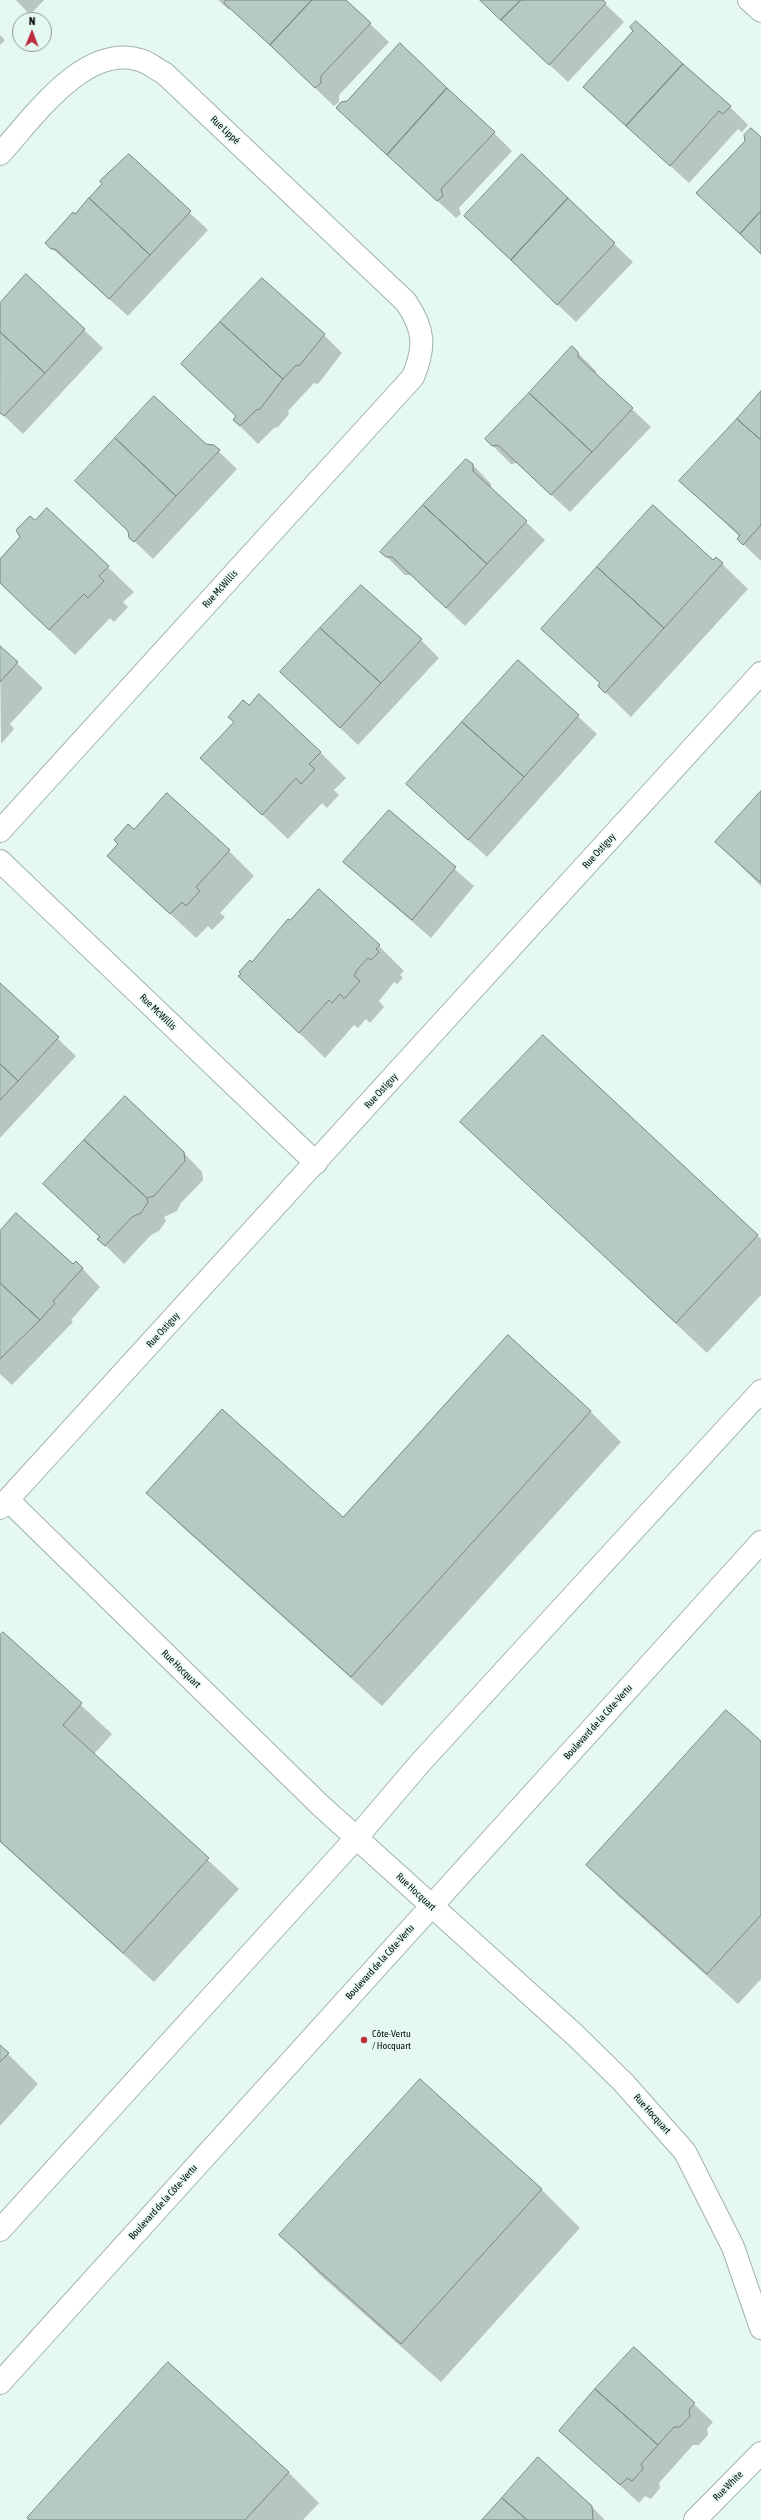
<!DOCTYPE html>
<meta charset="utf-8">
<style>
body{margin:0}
#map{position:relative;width:761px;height:2520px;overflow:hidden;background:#e5f9f1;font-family:"Asap Condensed",sans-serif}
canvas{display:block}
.north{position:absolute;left:12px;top:12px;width:40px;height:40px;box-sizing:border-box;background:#e5f9f1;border:1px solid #8d9b95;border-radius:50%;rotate:1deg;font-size:11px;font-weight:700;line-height:16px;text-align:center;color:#080e0c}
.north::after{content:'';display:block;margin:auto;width:14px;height:18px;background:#be2d3f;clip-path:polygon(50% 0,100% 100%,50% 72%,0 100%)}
</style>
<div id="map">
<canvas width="761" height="2520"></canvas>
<div class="north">N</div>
</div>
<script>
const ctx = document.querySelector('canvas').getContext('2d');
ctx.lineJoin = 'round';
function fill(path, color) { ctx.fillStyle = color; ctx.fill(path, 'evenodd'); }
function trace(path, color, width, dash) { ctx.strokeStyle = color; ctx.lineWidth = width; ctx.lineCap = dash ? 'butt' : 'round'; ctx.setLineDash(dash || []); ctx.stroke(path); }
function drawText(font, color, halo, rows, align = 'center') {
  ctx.font = font + ' "Asap Condensed",sans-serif'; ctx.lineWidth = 3; ctx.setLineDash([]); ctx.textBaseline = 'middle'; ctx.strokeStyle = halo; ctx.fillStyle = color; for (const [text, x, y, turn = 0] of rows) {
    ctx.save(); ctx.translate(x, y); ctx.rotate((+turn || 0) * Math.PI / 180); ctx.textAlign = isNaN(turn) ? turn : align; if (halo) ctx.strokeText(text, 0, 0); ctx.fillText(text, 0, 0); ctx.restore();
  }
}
const shadow = new Path2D(`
 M16 0H44L30 15Z
 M218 0H345L389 42 339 95V102L334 106 231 8 229 10Z
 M480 0H601L624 22 568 82Z
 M0 35 5 40 0 45Z
 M584 87 730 107 748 125 742 132 738 129 689 183Z
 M337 108 494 133 512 151 459 208 461 214 456 218Z
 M761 139V254L698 193Z
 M129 156 208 230 128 316 46 243 104 184 101 181 111 170 113 172Z
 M522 156 633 262 576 322 483 234Z
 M0 304 84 330 103 348 23 434 0 412Z
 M324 335 342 353 318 384 314 383 288 411 289 414 278 427 274 428 258 444 234 420Z
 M573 348 596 371V375L651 427 570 512 517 463 511 464 486 439Z
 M761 392V561L738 539 740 537 681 481Z
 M206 445 213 446 237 469 153 559 130 537 129 532 76 481Z
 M473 465 491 484V489L545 540 465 626 411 575H405L382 552Z
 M47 509 134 592 123 602 128 607 114 622 110 618 75 655 0 582V560Z
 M716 558 748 589 631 717 599 686 601 684 542 629 713 561Z
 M421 640 439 658 358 745 281 672Z
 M0 647 43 688 10 724 14 729 1 744Z
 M518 661 597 734 487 857 426 802Z
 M320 752 346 778 334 790 339 795 327 808 322 803 288 839 202 758Z
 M761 792V886L716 842Z
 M389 812 474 886 431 938 344 862Z
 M134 830 229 851 254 876 220 913 225 917 212 930 208 926 196 938 109 856Z
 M379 946 404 971 400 975 403 978 397 984 394 982 379 1001 384 1007 370 1023 366 1019 358 1028 354 1025 325 1058 240 976 252 963Z
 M0 984 76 1056 0 1138Z
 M543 1036 761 1239V1295L707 1353 462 1122Z
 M184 1153 202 1172 203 1180 181 1203 177 1211 164 1217 166 1221 159 1231 151 1235 124 1264 99 1239 100 1237 63 1203Z
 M0 1232 82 1268 100 1287 71 1320 73 1322 12 1385 0 1374Z
 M590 1411 621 1442 382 1706 178 1523 148 1493 343 1519Z
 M3 1633 112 1734 94 1754 239 1889 154 1982 0 1842V1637Z
 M761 1742V1979L738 2004 617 1895 587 1865Z
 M0 2046 38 2084 0 2126Z
 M542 2190 580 2228 441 2382 319 2274 281 2235Z
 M634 2348 713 2422 707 2429 708 2435 699 2445H693L659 2483 660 2488 651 2499 645 2496 639 2503 561 2431Z
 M288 2472 319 2503 303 2520H30Z
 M592 2507 605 2520H483Z`);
const building = new Path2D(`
 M226 0H312L270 45 224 3Z
 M312 0H346L371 23 321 76V83L315 88 270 45Z
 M480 0H521L501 20Z
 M521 0H603L606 3 549 65 501 20Z
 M636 21 683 64 626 126 583 87 633 31 630 27Z
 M400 43 447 88 387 155 336 108 341 102 347 101Z
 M683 64 731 106 723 114 719 111 670 166 626 126Z
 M447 88 495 132 441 189 443 196 437 201 387 155Z
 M751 128 761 137V211L740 234 696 193 745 141 744 135Z
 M129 154 191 211 150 255 89 198 102 184 100 181Z
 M522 154 568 198 511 260 464 216Z
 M89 198 150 255 109 299 55 249H51L45 243 73 212 75 214Z
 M568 198 615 243 557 305 511 260Z
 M761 211V254L740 234Z
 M26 274 85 329 45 373 0 332V303Z
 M262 278 325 334 299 366 296 365 283 379 220 322Z
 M220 322 283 379 260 409 256 410 240 426 233 420 236 416 181 364Z
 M0 332 45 373 4 416 0 413Z
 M572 346 578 352V357L633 408 592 452 529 393Z
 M761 391V440L737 419Z
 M529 393 592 452 551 495 498 445 492 446 485 439Z
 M154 396 206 444 214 445 220 450 176 496 115 438Z
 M737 419 761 440V525L743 545 737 539 740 535 679 481Z
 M115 438 176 496 134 542 129 538 128 531 75 481Z
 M466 459 473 464V471L527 521 487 564 423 505Z
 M423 505 487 564 446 608 392 557H386L380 552Z
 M653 505 713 560 716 557 723 563 664 628 597 567Z
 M47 508 109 566 99 576 104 581 88 598 84 594 49 630 0 583V559L20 537 16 530 30 516 35 520Z
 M597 567 664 628 605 693 598 686 600 683 541 629Z
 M361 585 422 639 381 683 320 628Z
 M320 628 381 683 340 728 280 672Z
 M0 646 18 662 0 682Z
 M518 660 579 715 524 777 462 722Z
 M259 694 321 752 309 764 315 769 301 784 296 778 262 815 200 758 234 722 228 717 243 700 249 705Z
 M462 722 524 777 468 840 406 784Z
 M761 791V883L715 842Z
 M167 793 230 850 196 887 200 891 186 906 182 902 170 914 107 856 118 844 114 840 128 824 134 829Z
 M389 810 456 867 412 920 343 862Z
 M319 889 380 945 376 949 379 952 371 960 368 958 357 970 354 976 360 981 344 999 340 994 332 1003 329 1000 299 1033 238 976 241 974 239 972 250 960 252 962 288 919 290 920Z
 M0 983 59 1037 18 1081 0 1064Z
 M543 1035 758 1235 676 1323 460 1122Z
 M0 1064 18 1081 0 1100Z
 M125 1096 184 1152 185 1161 154 1196 147 1198 84 1140Z
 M84 1140 147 1198 148 1202 141 1213 132 1217 105 1246 97 1239 100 1237 43 1184Z
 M16 1213 73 1264 76 1261 83 1268 53 1301 55 1303 40 1320 0 1283V1231Z
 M0 1283 40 1320 0 1359Z
 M508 1335 591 1411 351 1677 146 1493 222 1409 343 1517Z
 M3 1632 82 1703 63 1725 209 1858 123 1953 0 1841V1635Z
 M726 1710 761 1741V1915L707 1974 586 1865Z
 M0 2045 9 2053 0 2062Z
 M420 2079 542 2189 401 2344 279 2235Z
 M634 2347 695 2403 689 2410 690 2416 680 2427H674L658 2445 595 2389Z
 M168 2362 289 2472 245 2520H29L27 2518Z
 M595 2389 658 2445 641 2464 643 2469 632 2481 627 2478 620 2485 559 2431Z
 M538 2457 592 2506 593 2520H527L502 2498Z
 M502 2498 527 2520H482Z`);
const street = new Path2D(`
 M749 0 761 11
 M0 154C33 118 84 43 140 60 148 62 156 69 164 73L406 302C424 329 426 346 413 377L0 831
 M0 861 316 1163
 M8 1500 320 1805 575 2035 623 2082 685 2152 733 2247 761 2328
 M0 1508 761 673
 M695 2520 761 2453`);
const secondary = new Path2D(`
 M0 2230 357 1837 421 1762 761 1391
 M0 2383 761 1542`);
const markers = [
 [364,2040,4,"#be2d3f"]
];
const streetNames = [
 ["Rue Lippé",225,130,43],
 ["Rue McWillis",220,589,-48],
 ["Rue Ostiguy",599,851,-48],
 ["Rue McWillis",158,1012,44],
 ["Rue Ostiguy",381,1091,-48],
 ["Rue Ostiguy",163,1330,-48],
 ["Rue Hocquart",181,1669,44],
 ["Boulevard de la Côte-Vertu",598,1722,-48],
 ["Rue Hocquart",416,1892,43],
 ["Boulevard de la Côte-Vertu",380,1962,-48],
 ["Rue Hocquart",652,2114,48],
 ["Boulevard de la Côte-Vertu",163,2202,-48],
 ["Rue White",728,2486,-45]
];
const poiNames = [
 ["Côte-Vertu",372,2034],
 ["/ Hocquart",372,2046]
];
fill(shadow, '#0003');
fill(building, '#b6c9c2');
trace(building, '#768881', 1);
trace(street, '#a0b3ab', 24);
trace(secondary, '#a0b3ab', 24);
trace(street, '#fff', 22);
trace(secondary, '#fff', 22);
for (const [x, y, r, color] of markers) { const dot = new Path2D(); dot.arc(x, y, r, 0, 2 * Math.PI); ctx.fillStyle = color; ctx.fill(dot); trace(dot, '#e5f9f1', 1.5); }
drawText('10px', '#080e0c', '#e5f9f1', streetNames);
drawText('10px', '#080e0c', '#e5f9f1', poiNames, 'left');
</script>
